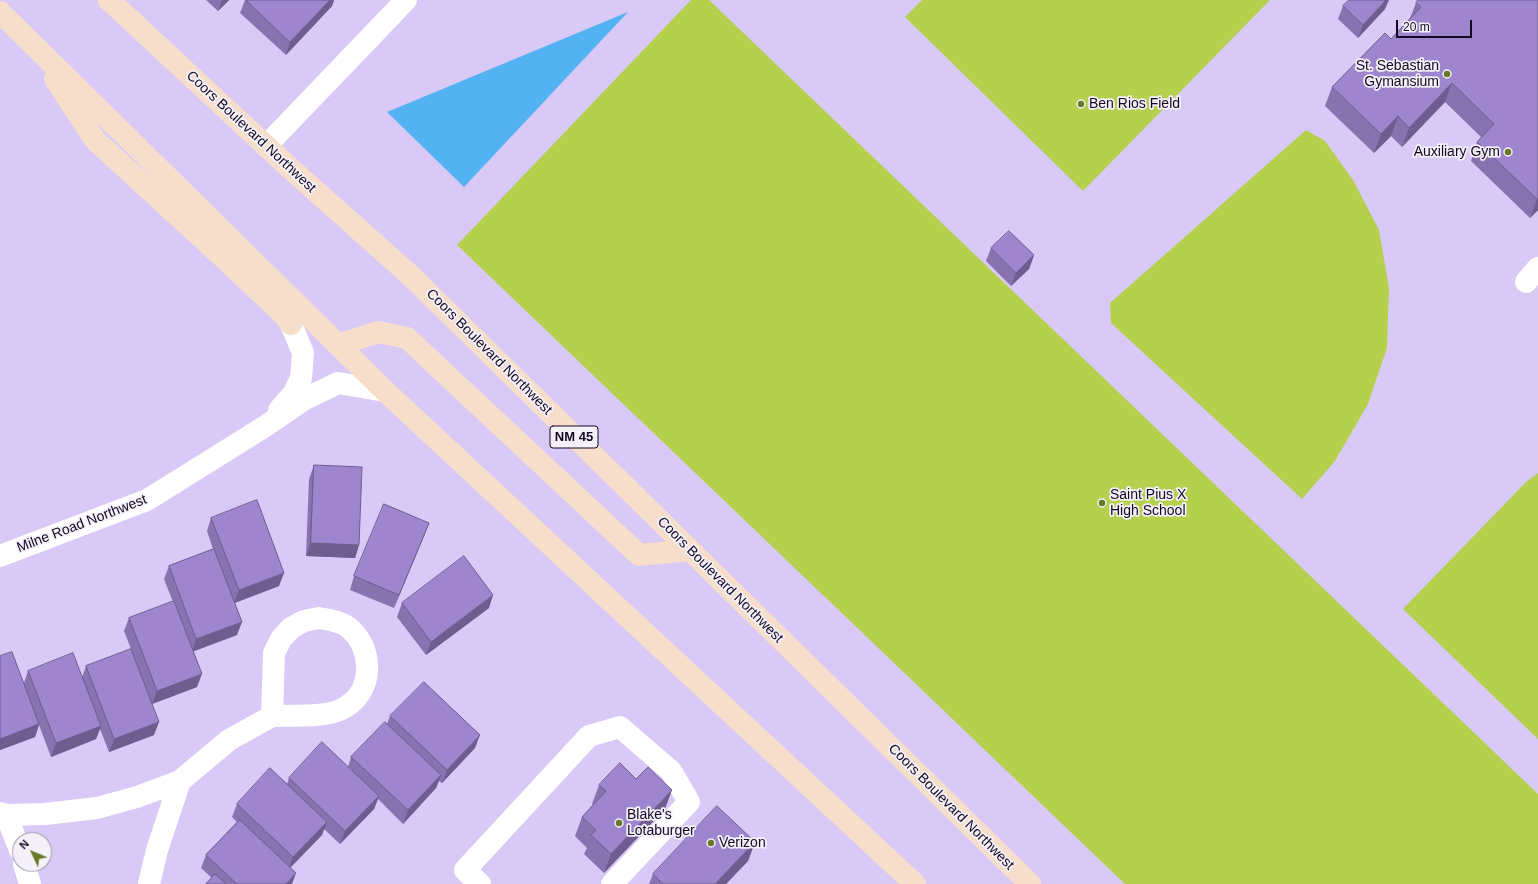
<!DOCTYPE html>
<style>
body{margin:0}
#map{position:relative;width:1538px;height:884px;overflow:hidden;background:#d8c9f7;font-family:Helvetica,sans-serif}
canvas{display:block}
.north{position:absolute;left:12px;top:832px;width:40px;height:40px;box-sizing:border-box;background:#f4f1f9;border:1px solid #9a94a3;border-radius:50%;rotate:314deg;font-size:11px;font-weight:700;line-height:16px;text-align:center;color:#130822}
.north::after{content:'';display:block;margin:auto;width:14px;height:18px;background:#687928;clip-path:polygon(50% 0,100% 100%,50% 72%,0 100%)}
.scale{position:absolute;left:1396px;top:20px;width:76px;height:18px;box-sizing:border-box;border:2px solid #130822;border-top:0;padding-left:5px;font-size:12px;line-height:14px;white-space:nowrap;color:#130822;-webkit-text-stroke:3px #f4f1f9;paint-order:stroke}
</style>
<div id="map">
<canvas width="1538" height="884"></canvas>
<div class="north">N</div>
<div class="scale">20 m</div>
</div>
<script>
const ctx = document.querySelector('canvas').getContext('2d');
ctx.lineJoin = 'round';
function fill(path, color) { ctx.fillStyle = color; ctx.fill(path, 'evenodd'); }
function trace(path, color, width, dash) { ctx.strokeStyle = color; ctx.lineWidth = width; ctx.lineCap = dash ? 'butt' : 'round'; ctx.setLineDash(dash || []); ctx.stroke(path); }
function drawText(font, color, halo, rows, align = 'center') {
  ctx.font = font + ' Helvetica,sans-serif'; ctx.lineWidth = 3.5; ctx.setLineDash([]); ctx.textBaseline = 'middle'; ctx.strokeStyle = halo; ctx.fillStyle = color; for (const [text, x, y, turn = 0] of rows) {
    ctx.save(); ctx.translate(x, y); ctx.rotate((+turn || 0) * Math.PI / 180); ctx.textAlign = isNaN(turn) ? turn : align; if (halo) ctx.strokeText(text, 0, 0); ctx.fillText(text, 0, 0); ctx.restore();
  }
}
const green = new Path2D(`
 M691 0H709L1538 794V884H1125L457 245Z
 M922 0H1270L1083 191 905 17Z
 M1306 130 1325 141 1353 180 1379 230 1389 288 1387 348 1368 404 1335 461 1302 499 1111 323 1110 303Z
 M1538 473V739L1403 609 1526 482Z`);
const water = new Path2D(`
 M628 12 464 187 387 112Z`);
const minor = new Path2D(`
 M266 146 406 0
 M1526 282 1538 268
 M279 410 294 393 301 378 303 353 291 324
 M0 556 147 500 264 427 305 399 338 383 385 391
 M319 618C329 620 340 621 348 627 375 649 374 693 342 709 324 718 292 715 272 716L274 653 281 639 291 628 304 621Z
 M0 813 6 815 45 814 97 808 137 797 180 781 229 740 272 716
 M6 815 20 850
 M24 864 30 884
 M149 884 157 850 180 781
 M480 884 465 870 589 736 620 727 671 771 689 802 612 884`);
const major = new Path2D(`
 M109 0 292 170 411 276 1030 884
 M0 12 385 391 915 884
 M55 79 95 140 228 262 284 315 291 324
 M338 345 378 332 407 338 639 555 690 550`);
const wall = new Path2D(`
 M206 0H229L218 11Z
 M245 0H334L332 6 286 55 240 13Z
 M1538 0V210L1530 218 1471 161 1477 142 1481 137 1445 102 1402 147 1391 136 1374 153 1325 106 1332 87 1391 39 1410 18 1416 3Z
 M1343 6 1385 9 1358 38 1338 19Z
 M991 248 1034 255 1029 269 1011 286 986 261Z
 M314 465 359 545 355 558 306 556 309 479Z
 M211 518 279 586 235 603 237 635 193 651 197 687 152 704 154 735 109 752 100 729 96 739 51 757 39 725 35 737 0 750V656L24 683 28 671 82 677 86 666 131 649 124 631 129 618 173 602 164 579 169 566 213 549 207 531Z
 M429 523 424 536 394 608 350 590 354 576Z
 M402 603 489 608 426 655 397 617Z
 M390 716 475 748 442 783 439 781 436 788 403 824 378 799 374 809 340 844 324 829 322 835 290 868 292 884H206L212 878 201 868 206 855 237 822 232 817 237 804 287 784 289 778 348 767 351 757 387 724Z
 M599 785 665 809 604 873 584 854 587 848 575 836 582 817 593 805 592 804Z
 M755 842 748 861 726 884H649L653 874Z`);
const shadedWall = new Path2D(`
 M222 0H229L218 11Z
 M330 0H334L332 6 286 55 290 42Z
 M1386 0H1389L1385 9 1358 38 1363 25Z
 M1452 83 1445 102 1402 147 1409 128Z
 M1398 116 1391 136 1374 153 1381 134Z
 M1538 198V210L1530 218 1537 199Z
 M1034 255 1029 269 1011 286 1016 273Z
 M429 523 424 536 394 608 399 595Z
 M311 543 359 545 355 558 306 556Z
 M284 573 279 586 234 603 239 590Z
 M493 595 489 608 426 655 431 642Z
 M242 622 237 635 192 652 196 639Z
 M202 674 197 687 152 704 157 691Z
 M159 722 154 735 109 752 114 739Z
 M39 724 35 737 0 750V739Z
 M101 726 96 739 51 757 56 743Z
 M480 735 475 748 442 783 447 770Z
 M441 775 436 788 403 824 408 810Z
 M672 790 665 809 604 873 611 854Z
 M379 796 374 809 340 844 345 831Z
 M327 822 322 835 288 870 293 857Z
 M755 842 748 861 726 884H715Z
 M296 873 292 884H286Z`);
const building = new Path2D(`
 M246 0H330L290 42Z
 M1349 0H1386L1363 25 1343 6Z
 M1418 0H1538V198L1537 199 1477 142 1494 124 1452 83 1409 128 1398 116 1381 134 1332 87 1385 33 1391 39 1421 7 1416 3Z
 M1009 231 1034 255 1016 273 991 248Z
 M314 465 362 467 359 545 311 543Z
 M257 500 284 573 239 590 211 518Z
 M384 504 429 523 399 595 354 576Z
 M214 549 242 622 196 639 169 566Z
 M464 556 493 595 431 642 402 603Z
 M174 601 202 674 157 691 129 618Z
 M131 649 159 722 114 739 86 666Z
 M12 652 39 724 0 739V656Z
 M73 653 101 726 56 743 28 671Z
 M424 682 480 735 447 770 390 716Z
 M385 722 441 775 408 810 351 757Z
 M322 742 379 796 345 831 289 778Z
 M620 763 636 779 648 767 672 790 611 854 591 835 596 830 582 817 606 791 599 785Z
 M270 768 327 822 293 857 237 804Z
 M717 806 755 842 715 884H663L653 874Z
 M240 820 296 873 286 884H237L206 855Z
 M215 874 226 884H206Z`);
const markers = [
 [1447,74,4,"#687928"],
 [1081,104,4,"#687928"],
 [1508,152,4,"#687928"],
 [1102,503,4,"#687928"],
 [619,823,4,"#687928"],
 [711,843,4,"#687928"]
];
const shields = [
 [574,437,48]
];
const shieldNames = [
 ["NM 45",574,437]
];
const poiNames = [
 ["St. Sebastian",1439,66,"right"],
 ["Gymansium",1439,82,"right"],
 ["Ben Rios Field",1089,104],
 ["Auxiliary Gym",1500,152,"right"],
 ["Saint Pius X",1110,495],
 ["High School",1110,511],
 ["Blake's",627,815],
 ["Lotaburger",627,831],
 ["Verizon",719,843]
];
const streetNames = [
 ["Coors Boulevard Northwest",251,132,43],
 ["Coors Boulevard Northwest",489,352,45],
 ["Milne Road Northwest",82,524,-21],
 ["Coors Boulevard Northwest",720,580,45],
 ["Coors Boulevard Northwest",951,807,45]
];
fill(green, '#b4d04d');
fill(water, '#53b2f1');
trace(minor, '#fff', 22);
trace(major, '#f7decb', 22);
fill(wall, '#8972b0');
fill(shadedWall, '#6f5d90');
fill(building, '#9f85cd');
trace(building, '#6f5d90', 1);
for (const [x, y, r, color] of markers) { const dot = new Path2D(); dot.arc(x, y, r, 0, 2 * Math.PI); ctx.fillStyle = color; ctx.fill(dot); trace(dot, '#f4f1f9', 1.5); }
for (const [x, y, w] of shields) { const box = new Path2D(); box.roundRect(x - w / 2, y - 11, w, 22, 3); ctx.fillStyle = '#f4f1f9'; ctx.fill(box); trace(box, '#130822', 1); }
drawText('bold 13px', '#130822', null, shieldNames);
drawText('14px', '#130822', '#f4f1f9', poiNames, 'left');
drawText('14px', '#130822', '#f4f1f9', streetNames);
</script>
